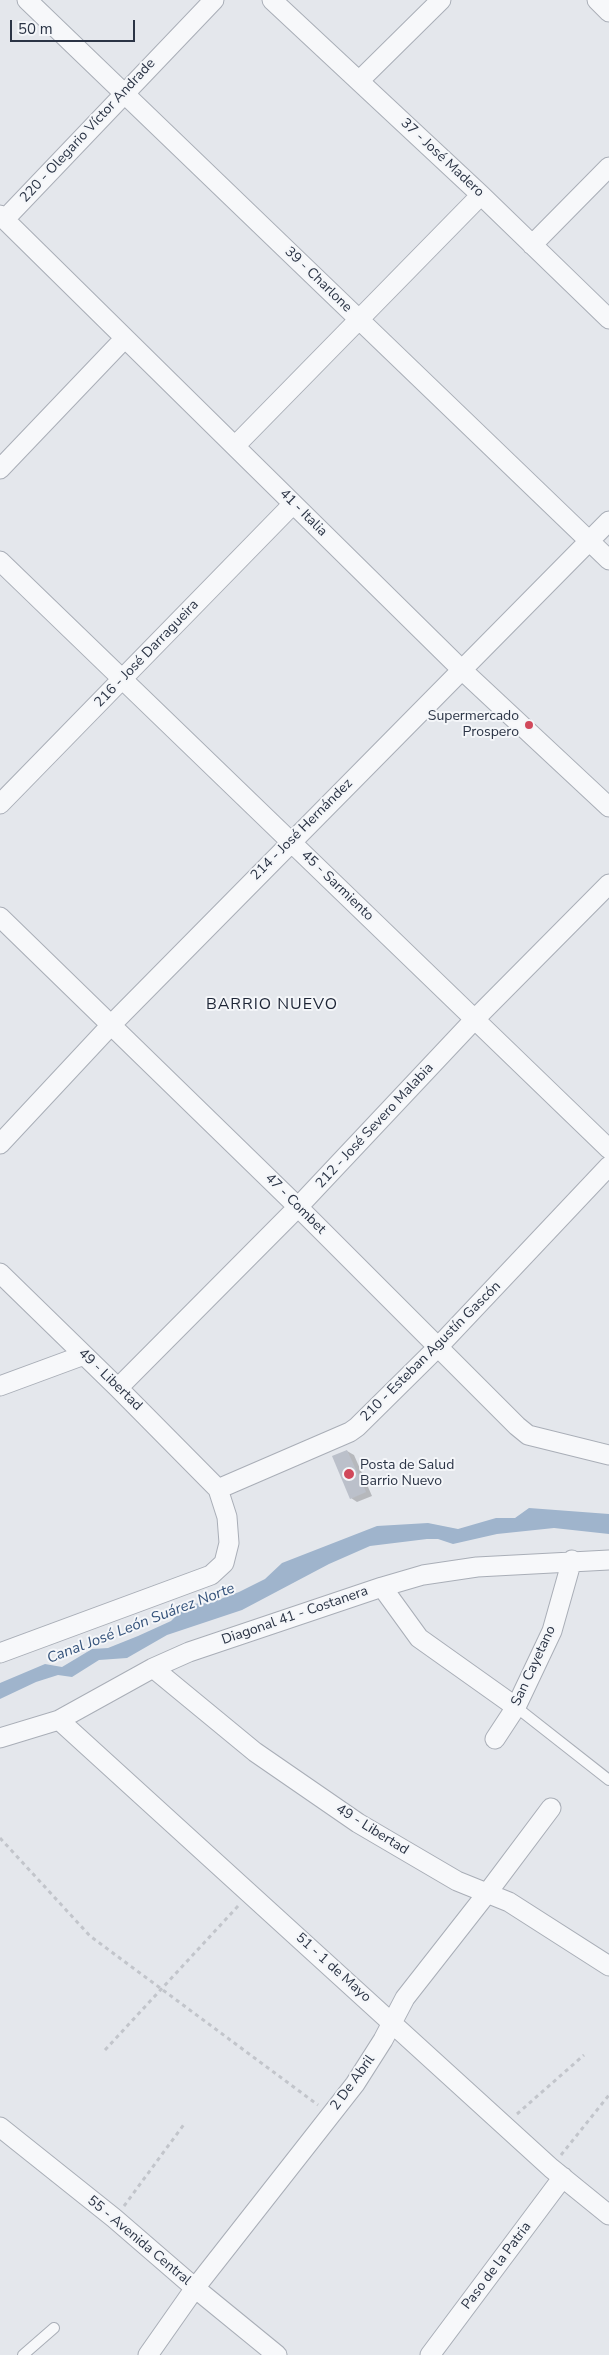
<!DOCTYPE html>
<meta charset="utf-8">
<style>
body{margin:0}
#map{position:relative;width:609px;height:2355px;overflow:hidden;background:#e4e7ec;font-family:"Nunito Sans",sans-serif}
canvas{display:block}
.scale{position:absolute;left:10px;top:20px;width:125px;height:22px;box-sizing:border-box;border:2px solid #2b3445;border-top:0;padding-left:6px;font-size:15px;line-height:18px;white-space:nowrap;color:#2b3445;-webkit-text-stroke:4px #f4f6f9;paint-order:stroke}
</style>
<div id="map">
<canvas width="609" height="2355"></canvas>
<div class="scale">50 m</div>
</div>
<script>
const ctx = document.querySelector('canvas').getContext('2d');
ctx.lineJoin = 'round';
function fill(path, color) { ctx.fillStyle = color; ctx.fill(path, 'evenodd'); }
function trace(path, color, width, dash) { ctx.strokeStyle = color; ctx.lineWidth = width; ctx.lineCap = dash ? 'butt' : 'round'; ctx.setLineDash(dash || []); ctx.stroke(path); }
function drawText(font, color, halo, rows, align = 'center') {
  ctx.font = font + ' "Nunito Sans",sans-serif'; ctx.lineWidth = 4; ctx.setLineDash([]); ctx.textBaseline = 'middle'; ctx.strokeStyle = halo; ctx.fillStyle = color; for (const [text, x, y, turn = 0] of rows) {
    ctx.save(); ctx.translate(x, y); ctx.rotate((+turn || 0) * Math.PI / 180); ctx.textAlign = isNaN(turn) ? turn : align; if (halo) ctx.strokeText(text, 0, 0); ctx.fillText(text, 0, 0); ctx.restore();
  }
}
const water = new Path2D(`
 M529 1508 609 1514V1534L554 1528 497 1534 453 1544 438 1539H427L370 1546 329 1564 242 1610 167 1635 127 1658 99 1660 72 1677 58 1675 36 1682 0 1699V1683L45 1664 62 1667 92 1649 108 1648 138 1636 171 1621 188 1604 210 1603 239 1592 265 1579 282 1563 377 1526 428 1523 458 1529 496 1518H515Z`);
const shadow = new Path2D(`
 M347 1451 354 1455 372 1496 357 1502 351 1498Z`);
const building = new Path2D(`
 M347 1450 366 1492 350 1499 332 1456Z`);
const path = new Path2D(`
 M0 1838 90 1936 318 2105
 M105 2050 239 1905
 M517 2114 584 2055
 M561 2155 609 2095
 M124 2206 185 2123`);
const service = new Path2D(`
 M516 1707 609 1780
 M23 2355 54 2328`);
const minor = new Path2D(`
 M27 0 609 560
 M272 0 481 195 609 319
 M597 0 609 12
 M359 81 441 0
 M0 215 461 669 609 807
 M5 219 214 0
 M532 245 609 167
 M235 446 481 195
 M0 469 125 338
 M0 561 609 1149
 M0 804 293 504
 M0 917 298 1207 517 1426 528 1435 609 1455
 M0 1144 112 1024 609 521
 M0 1273 118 1388 218 1489 227 1517 229 1543 224 1563 211 1575 0 1653
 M0 1386 84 1355
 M118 1388 298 1207 474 1020 609 884
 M218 1489 350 1432 357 1427 439 1346 609 1166
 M382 1587 419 1638 516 1707
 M153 1668 255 1752 358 1823 457 1881 509 1902 609 1966
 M59 1720 551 2168 609 2215
 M0 1738 59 1720 153 1668 189 1652 382 1587 423 1575 477 1567 609 1560
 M495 1739 516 1707 552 1631 572 1560
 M0 2127 114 2218 195 2288 277 2355
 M148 2355 195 2288 355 2084 383 2040 405 1998 488 1892 551 1808
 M430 2355 563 2177`);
const markers = [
 [529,725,5,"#d1495b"],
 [349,1474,6,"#d1495b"]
];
const streetNames = [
 ["220 - Olegario Víctor Andrade",88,131,-47],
 ["37 - José Madero",442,158,43],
 ["39 - Charlone",318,280,44],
 ["41 - Italia",303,513,45],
 ["216 - José Darragueira",147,654,-46],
 ["214 - José Hernández",302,830,-45],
 ["45 - Sarmiento",337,886,44],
 ["212 - José Severo Malabia",375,1126,-47],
 ["47 - Combet",295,1204,45],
 ["210 - Esteban Agustín Gascón",431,1352,-45],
 ["49 - Libertad",110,1380,44],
 ["Diagonal 41 - Costanera",295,1616,-19],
 ["San Cayetano",534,1666,-65],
 ["49 - Libertad",372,1830,32],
 ["51 - 1 de Mayo",333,1968,42],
 ["2 De Abril",353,2083,-54],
 ["55 - Avenida Central",139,2241,40],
 ["Paso de la Patria",497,2266,-53]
];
const poiNames = [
 ["Supermercado",519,717],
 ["Prospero",519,733],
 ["Posta de Salud",360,1466,"left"],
 ["Barrio Nuevo",360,1482,"left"]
];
const waterNames = [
 ["Canal José León Suárez Norte",141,1624,-21]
];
const quarterNames = [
 ["BARRIO NUEVO",272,1005]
];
fill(water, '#9fb4cc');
fill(shadow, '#0003');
fill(building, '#bbc0ca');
trace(service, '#a9aeb7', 12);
trace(minor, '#a9aeb7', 21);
trace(path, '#c2c5cb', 3, [4, 4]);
trace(service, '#f7f8fa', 10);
trace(minor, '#f7f8fa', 19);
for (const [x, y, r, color] of markers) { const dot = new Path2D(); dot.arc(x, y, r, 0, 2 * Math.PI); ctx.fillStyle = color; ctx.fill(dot); trace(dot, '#f4f6f9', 2); }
drawText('14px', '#2b3445', '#f4f6f9', streetNames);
drawText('14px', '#2b3445', '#f4f6f9', poiNames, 'right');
drawText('italic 15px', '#34527a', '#f4f6f9', waterNames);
ctx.letterSpacing = '1px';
drawText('16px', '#1d2536', '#f4f6f9', quarterNames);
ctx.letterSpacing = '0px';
</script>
